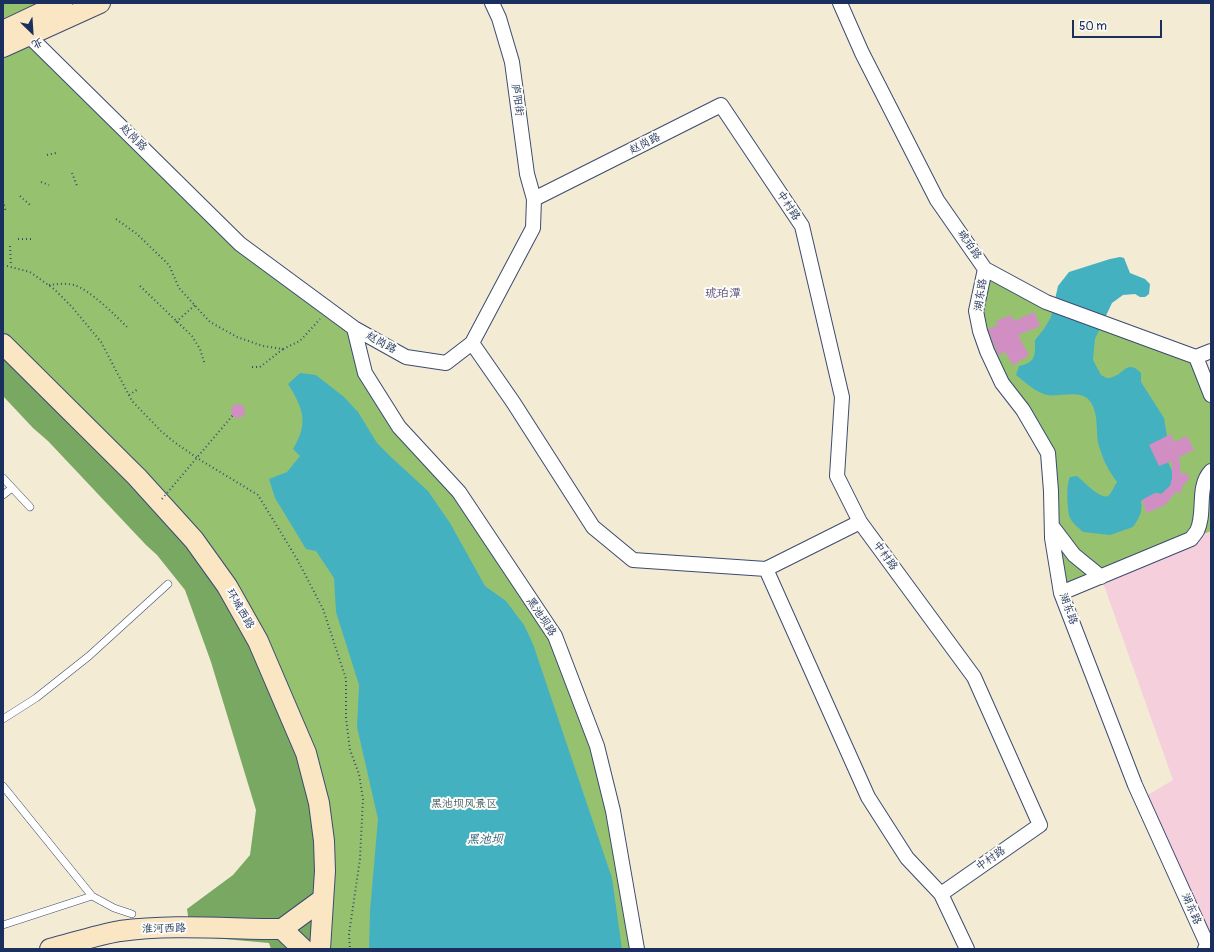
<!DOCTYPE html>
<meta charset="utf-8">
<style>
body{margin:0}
#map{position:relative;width:1214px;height:952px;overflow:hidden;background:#f3ebd4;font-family:Pangolin,"LXGW WenKai TC",sans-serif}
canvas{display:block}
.frame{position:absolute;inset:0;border:4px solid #1b2f5e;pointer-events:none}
.north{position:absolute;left:12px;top:12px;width:40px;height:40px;-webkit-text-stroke:3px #fdfcf7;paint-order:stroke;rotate:155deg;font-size:11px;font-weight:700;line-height:16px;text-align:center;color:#1b2f5e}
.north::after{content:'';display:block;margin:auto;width:14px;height:18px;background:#1b2f5e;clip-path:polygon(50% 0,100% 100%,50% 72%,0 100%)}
.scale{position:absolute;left:1072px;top:20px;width:90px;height:18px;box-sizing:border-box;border:2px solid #1b2f5e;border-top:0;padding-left:5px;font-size:12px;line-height:14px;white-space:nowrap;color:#1b2f5e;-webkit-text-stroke:3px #fdfcf7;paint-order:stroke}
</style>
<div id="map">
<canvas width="1214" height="952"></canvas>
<div class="frame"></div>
<div class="north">北</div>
<div class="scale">50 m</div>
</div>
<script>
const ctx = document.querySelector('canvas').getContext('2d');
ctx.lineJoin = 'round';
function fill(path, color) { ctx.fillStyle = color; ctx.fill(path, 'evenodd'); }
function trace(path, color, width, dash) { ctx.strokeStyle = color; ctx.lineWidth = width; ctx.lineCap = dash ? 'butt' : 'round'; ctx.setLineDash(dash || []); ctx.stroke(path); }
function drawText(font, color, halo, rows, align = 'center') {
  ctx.font = font + ' Pangolin,"LXGW WenKai TC",sans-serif'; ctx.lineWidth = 4; ctx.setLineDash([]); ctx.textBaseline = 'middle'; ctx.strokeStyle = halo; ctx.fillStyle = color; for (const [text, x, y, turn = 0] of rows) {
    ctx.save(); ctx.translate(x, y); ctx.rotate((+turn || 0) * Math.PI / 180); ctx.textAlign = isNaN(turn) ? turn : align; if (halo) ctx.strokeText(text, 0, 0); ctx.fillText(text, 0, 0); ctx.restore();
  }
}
const built = new Path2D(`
 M1211 531V942L1141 799 1173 780 1101 577Z`);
const green = new Path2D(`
 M3 3H62L3 31Z
 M29 36 240 244 354 328 365 373 459 492 555 636 597 746 637 949H320L267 661 3 344V47Z
 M985 269 1046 302 1196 357 1211 395V531L1061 593 1048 453 980 331Z`);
const forest = new Path2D(`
 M3 344 208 559 310 766 320 949H271L269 943 191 936 187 909 233 875 250 855 256 810 211 662 185 590 157 555 146 545 48 441 33 428 3 396Z`);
const water = new Path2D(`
 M1120 257 1124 258 1130 273 1145 279 1150 284 1149 294 1145 297H1140L1135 294 1123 295 1112 303 1095 339 1093 360 1101 375 1107 378C1109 378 1111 378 1113 377 1124 374 1127 359 1141 373V382L1164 418 1167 436 1168 462 1172 471V479L1170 486 1162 494 1155 493 1141 501C1143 512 1139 518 1133 527L1110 535 1083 532C1079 528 1072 523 1070 518 1067 509 1066 485 1070 477L1077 476C1083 481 1101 500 1108 496 1112 493 1114 486 1117 482 1108 470 1103 460 1099 446 1095 432 1100 411 1088 399 1079 390 1058 397 1047 395 1035 392 1025 382 1016 375L1019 366C1036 362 1035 356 1035 340L1044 329 1051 317 1058 286 1069 272 1110 259Z
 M300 373 316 375 344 397 358 412 377 443 392 458 428 491 450 523 485 586 506 601 524 625 533 644 612 878 622 949H369L370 911 378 819 357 727 359 685 336 612 334 578 316 551 306 549 275 498 269 479 287 472 300 456 293 449C309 423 303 408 288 384Z`);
const building = new Path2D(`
 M1034 312 1040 326 1018 335 1029 355 1013 365 1005 352 998 355 988 329 998 325 996 321 1011 315 1014 321Z
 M231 411a7 7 0 1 1 14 0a7 7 0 1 1-14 0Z
 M1171 434 1174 442 1187 436 1194 450 1179 457 1181 474 1186 473 1190 478 1183 485 1181 493 1176 492 1165 505 1147 513 1142 500 1155 493 1161 494 1170 486 1172 479V461L1159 466 1149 445Z`);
const path = new Path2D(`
 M47 155 56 153
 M72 173 77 186
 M41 182 49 185
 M20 196 30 205
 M3 201 6 212
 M116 219 137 234 169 265 179 288 210 322 237 337 263 346 283 349 300 341 320 319
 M18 239H33
 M10 246 11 266
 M3 265 30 272 54 289 72 307 101 342 132 401 161 431 174 442 202 461 258 495 297 559 323 609 346 679V718L350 750 359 774 363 799 360 859 349 934 350 949
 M49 285C57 284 66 283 74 285 89 289 116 316 127 327
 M140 286 192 336 200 349 205 365
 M176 322 195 305
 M252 367H260L283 349
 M129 395 138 389`);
const lane = new Path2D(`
 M3 478 30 507
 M3 495 12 488
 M3 719 36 698 89 656 168 584
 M3 786 92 896 114 908 132 914
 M3 925 92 896`);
const street = new Path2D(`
 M492 3 499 18 512 62 527 174 534 199
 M840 3 862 53 937 200 985 269 1046 302 1196 357 1211 395
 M29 36 240 244 354 328 406 357 446 363 472 343 533 228 534 199 721 105 802 226 842 397 837 476 860 522 974 677 1040 825 941 894 967 949
 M985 269 976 311 980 331 987 351 1002 383 1023 410 1048 453 1051 491 1052 538 1061 593 1135 785 1207 944 1205 949
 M354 328 365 373 399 427 459 492 555 636 597 746 613 811 637 949
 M472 343 513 402 593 527 633 560 766 569 868 797 907 858 941 894
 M1196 357 1211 351
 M1052 526 1074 555 1101 577
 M766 569 860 522
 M1061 593 1191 539C1193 536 1196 533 1197 531 1206 513 1196 487 1211 471`);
const secondary = new Path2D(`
 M3 31 62 3
 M3 47 100 3
 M3 344 137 477 194 540 227 586 258 641 306 753 319 803 324 841 325 871 320 949
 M282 929 323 899
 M282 929 303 949
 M50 949C73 943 97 935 120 931 173 924 228 929 282 929`);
const pathBridge = new Path2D(`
 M162 499 233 415`);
const streetNames = [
 ["庐阳街",517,100,82],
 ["赵岗路",133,138,45],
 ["赵岗路",645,144,-27],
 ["中村路",788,206,56],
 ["琥珀路",969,245,55],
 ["湖东路",981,295,-81],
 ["赵岗路",381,343,29],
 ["中村路",885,556,54],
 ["环城西路",240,609,60],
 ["湖东路",1068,609,70],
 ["黑池坝路",541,617,56],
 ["中村路",991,859,-35],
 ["湖东路",1191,909,66],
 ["淮河西路",164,929,-1]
];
const parkNames = [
 ["黑池坝风景区",464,804]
];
const neighbourhoodNames = [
 ["琥珀潭",723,294]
];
const waterNames = [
 ["黑池坝",485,840]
];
fill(built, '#f5cfdb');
fill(green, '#96c270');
fill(forest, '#78a862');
fill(water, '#44b1c0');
fill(building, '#d08ec3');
trace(lane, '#3b4b70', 8);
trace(street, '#3b4b70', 16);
trace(secondary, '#3b4b70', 22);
trace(path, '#3b4b70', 2, [1, 3]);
trace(lane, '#fff', 7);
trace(street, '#fff', 14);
trace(secondary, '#fbe6c4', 20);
trace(pathBridge, '#3b4b70', 2, [1, 3]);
drawText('11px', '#1b2f5e', '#fdfcf7', streetNames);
drawText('11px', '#405b63', '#fdfcf7', parkNames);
drawText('12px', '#5a5081', '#fdfcf7', neighbourhoodNames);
drawText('italic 12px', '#295c80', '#fdfcf7', waterNames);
</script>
